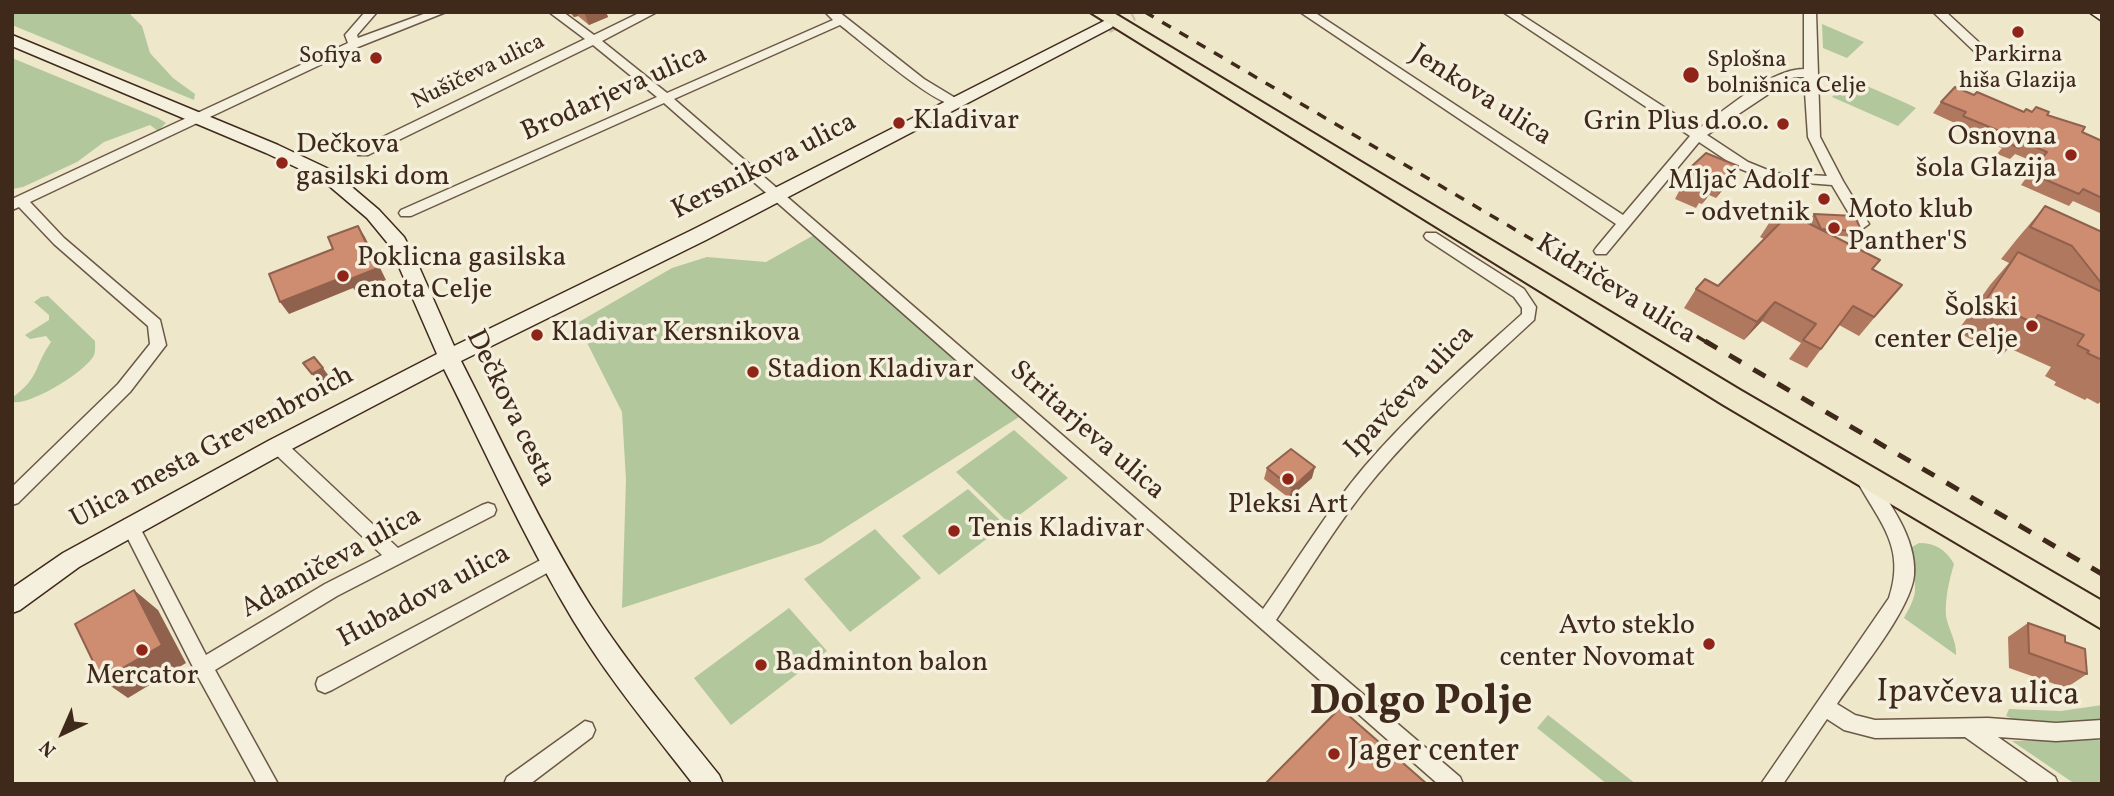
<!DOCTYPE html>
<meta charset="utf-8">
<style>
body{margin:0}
#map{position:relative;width:2114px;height:796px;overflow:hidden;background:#efe7ca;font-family:Vollkorn,serif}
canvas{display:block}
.frame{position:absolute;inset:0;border:14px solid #3f291b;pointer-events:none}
.north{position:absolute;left:28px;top:698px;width:70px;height:70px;-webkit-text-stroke:5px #f5efdd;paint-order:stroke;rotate:224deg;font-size:19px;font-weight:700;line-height:28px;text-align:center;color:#3f291b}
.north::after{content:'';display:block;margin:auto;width:24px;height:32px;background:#3f291b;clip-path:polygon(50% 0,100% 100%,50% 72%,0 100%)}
</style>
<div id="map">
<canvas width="2114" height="796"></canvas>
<div class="frame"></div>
<div class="north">N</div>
</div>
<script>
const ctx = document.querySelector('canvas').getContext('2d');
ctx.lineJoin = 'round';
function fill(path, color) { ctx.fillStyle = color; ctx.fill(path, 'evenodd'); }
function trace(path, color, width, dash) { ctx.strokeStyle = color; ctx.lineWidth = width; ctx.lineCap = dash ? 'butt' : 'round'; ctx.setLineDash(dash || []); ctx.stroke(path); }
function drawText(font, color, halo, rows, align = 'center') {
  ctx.font = font + ' Vollkorn,serif'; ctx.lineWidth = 7; ctx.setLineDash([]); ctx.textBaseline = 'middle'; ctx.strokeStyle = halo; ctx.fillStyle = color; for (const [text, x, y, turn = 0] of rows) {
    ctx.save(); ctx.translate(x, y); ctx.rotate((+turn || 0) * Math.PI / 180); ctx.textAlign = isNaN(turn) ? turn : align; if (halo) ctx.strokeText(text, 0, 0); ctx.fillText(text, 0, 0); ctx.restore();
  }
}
const green = new Path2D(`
 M12 12H128L142 26 150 53 173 78 195 94 194 100 12 25Z
 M1822 24 1864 42 1847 58 1823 48Z
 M12 58 158 118 166 123 158 131 150 125 104 142 77 162 23 187 12 189Z
 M1851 79 1908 104 1916 108 1898 126 1832 97Z
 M814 235 1019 417 821 543 622 608 626 480 622 412 577 323 672 268 707 257 766 262Z
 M48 296 95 341C95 346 96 353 93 357 83 373 30 406 12 402V398C41 376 33 368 51 342L46 336 30 339 25 335 49 320V315L34 302 41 297Z
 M1014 430 1068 478 1009 523 956 472Z
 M968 489 1005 525 939 575 902 536Z
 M875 529 921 578 850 632 804 579Z
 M1919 543C1936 543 1946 550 1954 564 1949 581 1945 598 1946 616 1948 629 1957 641 1956 655L1904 618C1909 608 1916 598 1915 586 1915 573 1908 560 1912 547Z
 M789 608 827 651 731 725 694 678Z
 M2102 705V721L2019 722 2006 716 2009 709 2061 711Z
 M1548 715 1636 784H1607L1537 728Z
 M2102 740V784H2075L2012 741Z`);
const secondaryTunnel = new Path2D(`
 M1106 25 1132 12`);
const street = new Path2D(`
 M365 12H377L357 35 358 38 429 12H446L358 47 30 202 64 238 160 320 166 345 130 392 18 503 12 505V487L118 384 150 344 148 326 54 244 19 207 12 210V199L348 43 345 35Z
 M549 12H563L594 35 641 12H657L602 41 667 93 833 20 825 12H839L924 79 957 99V105C937 108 860 40 840 25L674 99 1263 609C1297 561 1327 511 1365 466 1412 411 1468 363 1522 314V308L1514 297 1426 239 1424 236 1426 233H1436L1524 289 1536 307 1534 320C1480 370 1425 418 1377 475 1339 520 1309 571 1276 620L1460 777 1463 784H1438L664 103 411 216H401L399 213 401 210 657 97 593 45 368 155H358V149L585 39Z
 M1300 12H1314L1623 215 1690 136 1503 12H1517L1698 129C1726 110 1770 69 1804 69V12H1816L1820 137 1843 181 1869 224 1862 229 1857 227 1832 185 1768 180 1738 168 1699 142 1606 254H1596L1594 251 1596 248 1616 224ZM1794 77H1804L1808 137 1827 176 1775 173 1748 162 1707 135Z
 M1933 12H1946L1984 47V53H1976Z
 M278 439 284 441 398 548 482 505 488 503 494 505 496 510 494 515 337 596 215 670 278 784H257L196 673 121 525 124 520 130 518 136 520 206 655 325 584 382 555 272 451 270 446 272 441Z
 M1863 470 1869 472C1888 501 1917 538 1914 575 1911 610 1858 673 1837 704L1855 715 1875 720 1988 718 2056 723 2102 720V738L2056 741 1998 737 2055 777 2058 784H2031L1965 737 1875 738 1844 730 1827 719 1783 784H1761L1889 598C1907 545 1877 520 1855 477L1857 472Z
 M552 554 558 557 561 562 558 567 332 690 325 693 318 690 316 684 318 678Z
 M585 721 592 723 595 730 592 737 530 784H504L507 777Z`);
const secondary = new Path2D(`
 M2089 12H2102V21Z
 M1106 20 1114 25 1111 28 706 240 461 361C503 443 541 527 590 605 628 665 675 720 719 775L723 784H693C652 731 608 678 573 620 525 540 486 453 444 369L286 452 79 567 20 610 12 613V588L63 553 270 440 437 354 390 246 367 218 321 179 266 153 12 46V35L278 145 333 171 379 210 404 237 416 260 454 346 692 230Z`);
const primary = new Path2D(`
 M1090 12H1112L1740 390 2102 601V629L1722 404Z`);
const railFar1 = new Path2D(`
 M1145 12 1708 343`);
const rail = new Path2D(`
 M1705 341 2102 574`);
const wall = new Path2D(`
 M569 12H606L608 17 589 25 578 16 574 17Z
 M1974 95 2024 112H2032L2047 115 2082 132 2102 141V214L2073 201 2069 206 2021 185 2037 163 2015 154 2010 159 1997 154 2002 148 1955 128 1957 124 1933 113 1941 102Z
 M1692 166H1738L1728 183 1716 198 1709 195 1702 204 1699 203 1696 208 1675 199Z
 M2045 206 2102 232V400L2098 404 2087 398 2085 400 2054 385 2056 382 2045 376 2051 367 2009 348 2002 355 1957 332 1990 285 2009 263 2001 259 2017 239Z
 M1814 214 1860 228 1856 234H1854L1852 237 1832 235 1873 270 1902 285 1859 336 1839 325 1807 368 1789 359 1801 343 1762 321 1744 340 1684 308 1696 289 1718 286 1764 239 1760 237 1773 217 1813 226 1810 219Z
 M1267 468 1312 478 1289 498 1264 479Z
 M2028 623 2065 642 2087 674 2066 688 2009 668 2008 637Z`);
const shadedWall = new Path2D(`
 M572 12H577L578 16 574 17Z
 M584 12H606L608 17 589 25Z
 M1738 166 1728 183 1716 198 1726 181Z
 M1719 178 1709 195 1702 204 1712 187Z
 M358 226 365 237 386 280 356 292 353 288 289 314 280 302Z
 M1775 302 1762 321 1744 340 1757 322Z
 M323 368 339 390 329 396 312 374Z
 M1315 467 1312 478 1289 498 1292 488Z
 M134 590 158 610 186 663 128 698 102 680Z`);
const building = new Path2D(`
 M1955 87 1974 95 1977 92 2024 112 2026 109 2032 112 2036 107 2049 112 2047 115 2085 127 2082 132 2102 141V198L2083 189 2079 194 2030 173 2047 152 2024 142 2019 148 2006 142 2011 136 1963 116 1966 112 1941 102Z
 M1706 153 1738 166 1726 181 1719 178 1712 187 1709 186 1705 191 1684 182 1696 168 1692 166Z
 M2045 206 2102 232V284L2072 246 2030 227Z
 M1781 209 1880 260 1872 269 1902 285 1874 317 1853 306 1821 349 1803 340 1816 324 1775 302 1757 322 1696 289 1705 279 1718 286 1781 222 1773 217Z
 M1814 214 1855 216 1860 228H1855L1856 231 1821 229Z
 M358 226 378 268 348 280 346 276 280 302 269 274 333 249 328 237Z
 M2018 252 2102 292V360L2087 353 2089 351 2077 345 2084 335 2038 315 2033 323 1986 300Z
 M314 357 323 368 312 374 303 363Z
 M1291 449 1315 467 1292 488 1267 468Z
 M134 590 162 645 102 680 75 624Z
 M2028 623 2065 636V642L2085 649 2087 674 2029 653Z
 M1340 708 1427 784H1265Z`);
const markers = [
 [2018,32,7,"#8f2418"],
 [376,58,7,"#8f2418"],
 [1691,75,9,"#8f2418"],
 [899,123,7,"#8f2418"],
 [1783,124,7,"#8f2418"],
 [2071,155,7,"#8f2418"],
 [282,163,7,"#8f2418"],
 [1824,199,7,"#8f2418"],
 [1834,228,7,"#8f2418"],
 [343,276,7,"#8f2418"],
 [2032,326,7,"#8f2418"],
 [537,335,7,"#8f2418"],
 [753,372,7,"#8f2418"],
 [1288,479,7,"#8f2418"],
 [954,531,7,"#8f2418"],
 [1709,644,7,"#8f2418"],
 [142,650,7,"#8f2418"],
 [761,665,7,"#8f2418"],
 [1334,754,7,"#8f2418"]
];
const farPoinames = [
 ["Parkirna",2018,57],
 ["hiša Glazija",2018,83],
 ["Sofiya",362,58,"right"],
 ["Splošna",1707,62,"left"],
 ["bolnišnica Celje",1707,88,"left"]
];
const farStreetnames = [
 ["Nušičeva ulica",479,73,-26]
];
const streetNames = [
 ["Brodarjeva ulica",615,95,-24],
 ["Jenkova ulica",1480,97,33],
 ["Kersnikova ulica",765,168,-27],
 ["Kidričeva ulica",1615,291,32],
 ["Ipavčeva ulica",1411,393,-46],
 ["Dečkova cesta",509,409,64],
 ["Stritarjeva ulica",1086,432,41],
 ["Ulica mesta Grevenbroich",213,449,-28],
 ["Adamičeva ulica",332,564,-29],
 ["Hubadova ulica",425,598,-28]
];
const poiNames = [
 ["Kladivar",913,123],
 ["Grin Plus d.o.o.",1769,124,"right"],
 ["Osnovna",2057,139,"right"],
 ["šola Glazija",2057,171,"right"],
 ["Dečkova",296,147],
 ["gasilski dom",296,179],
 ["Mljač Adolf",1810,183,"right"],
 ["- odvetnik",1810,215,"right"],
 ["Moto klub",1848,212],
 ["Panther'S",1848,244],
 ["Poklicna gasilska",357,260],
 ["enota Celje",357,292],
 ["Šolski",2018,310,"right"],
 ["center Celje",2018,342,"right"],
 ["Kladivar Kersnikova",551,335],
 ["Stadion Kladivar",767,372],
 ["Pleksi Art",1288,507,"center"],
 ["Tenis Kladivar",968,531],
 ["Avto steklo",1695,628,"right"],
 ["center Novomat",1695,660,"right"],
 ["Badminton balon",775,665],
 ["Mercator",142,678,"center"]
];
const nearStreetnames = [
 ["Ipavčeva ulica",1978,696,1]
];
const nearPoinames = [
 ["Jager center",1348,754]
];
const nearDistrictnames = [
 ["Dolgo Polje",1421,705]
];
fill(green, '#b2c79c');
trace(secondaryTunnel, '#ccc1a7', 18, [18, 9]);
trace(street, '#6b5847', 3);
trace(secondary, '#3f291b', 3);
trace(primary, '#3f291b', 4);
fill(street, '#f5efdd');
fill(secondary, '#f5efdd');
fill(primary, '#efe7ca');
trace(railFar1, '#3f291b', 3.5, [10, 10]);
trace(rail, '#3f291b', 5, [14, 14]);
fill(wall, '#b17860');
fill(shadedWall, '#90624e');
fill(building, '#ce8c70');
trace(building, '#90624e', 2);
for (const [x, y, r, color] of markers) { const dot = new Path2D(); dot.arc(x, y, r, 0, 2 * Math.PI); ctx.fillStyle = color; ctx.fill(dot); trace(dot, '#f5efdd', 2.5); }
drawText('23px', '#3f291b', '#f5efdd', farPoinames);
drawText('23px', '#3f291b', '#f5efdd', farStreetnames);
drawText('28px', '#3f291b', '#f5efdd', streetNames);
drawText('28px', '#3f291b', '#f5efdd', poiNames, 'left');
drawText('33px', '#3f291b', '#f5efdd', nearStreetnames);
drawText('33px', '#3f291b', '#f5efdd', nearPoinames, 'left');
drawText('bold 42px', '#3f291b', '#f5efdd', nearDistrictnames);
</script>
